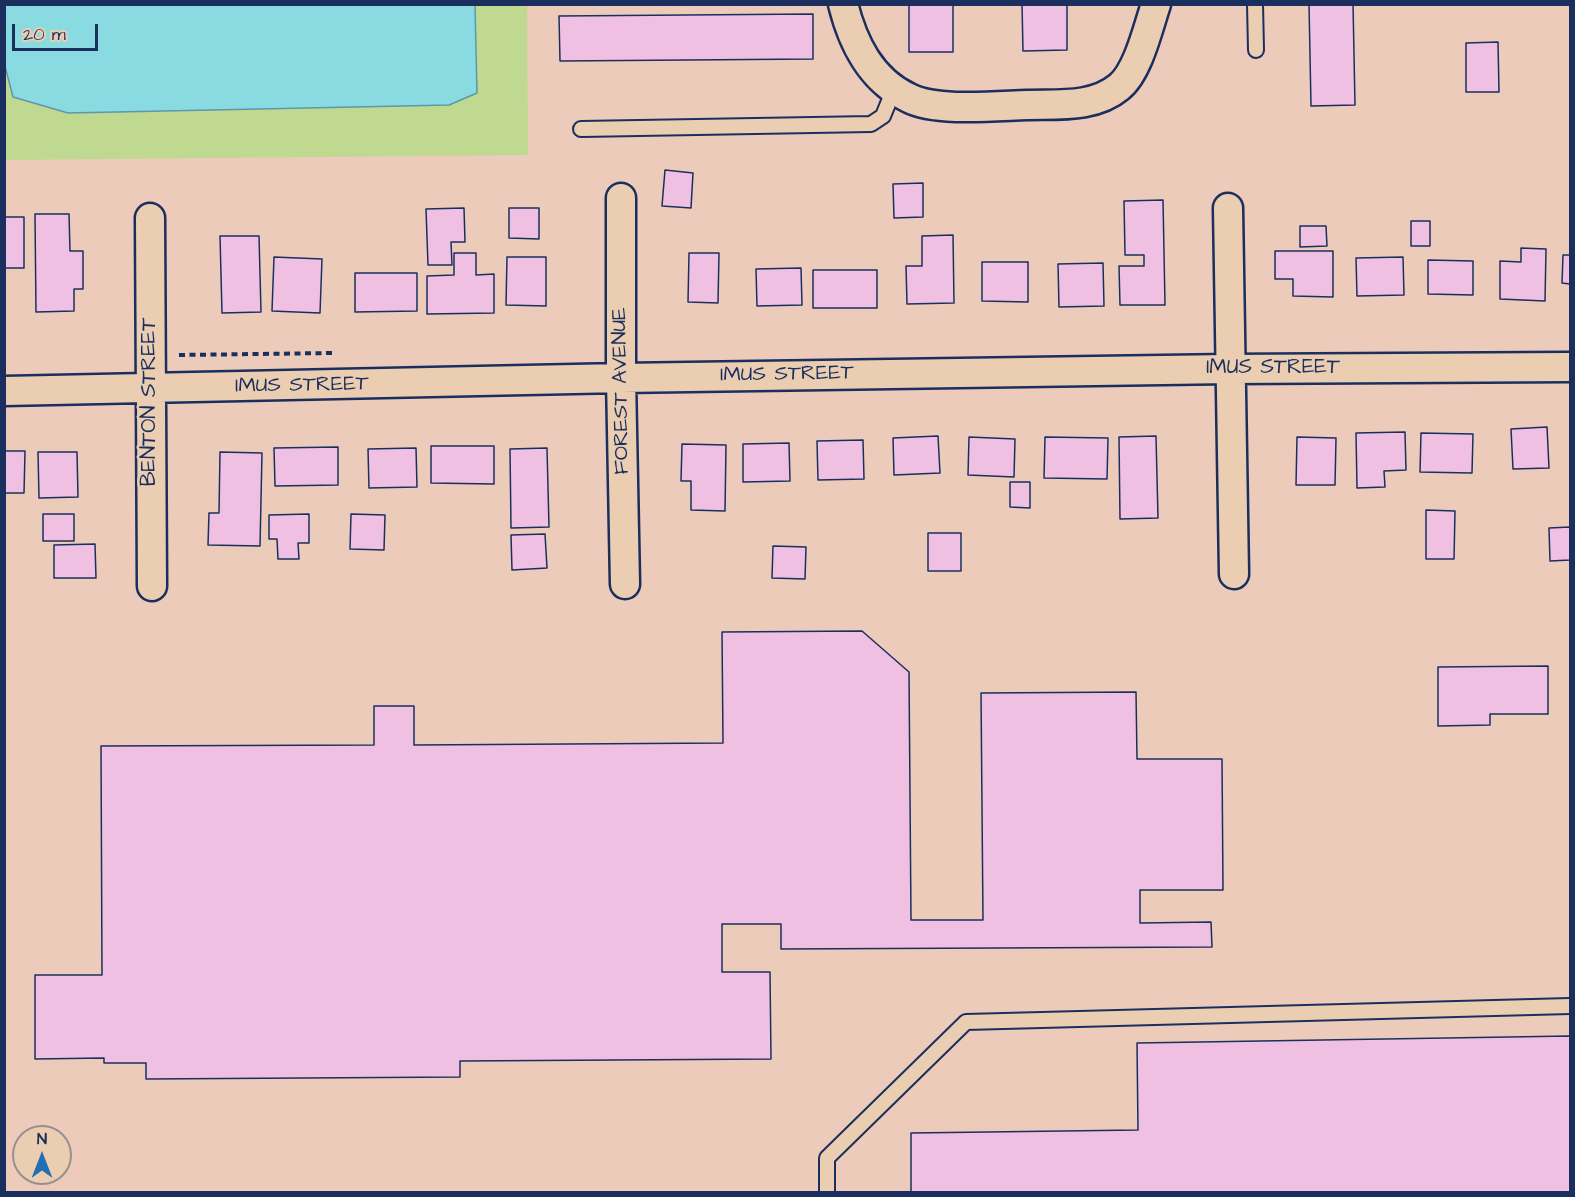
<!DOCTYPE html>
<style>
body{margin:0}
#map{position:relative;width:1575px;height:1197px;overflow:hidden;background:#eccbbb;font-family:"Architects Daughter",sans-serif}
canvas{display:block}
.frame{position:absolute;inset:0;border:6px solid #1b2f5e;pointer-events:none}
.north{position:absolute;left:12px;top:1125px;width:60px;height:60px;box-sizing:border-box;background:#ebceb1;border:2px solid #988e90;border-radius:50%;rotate:0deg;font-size:16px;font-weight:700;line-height:24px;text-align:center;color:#1b2f5e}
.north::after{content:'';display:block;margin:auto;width:21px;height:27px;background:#1f6fb2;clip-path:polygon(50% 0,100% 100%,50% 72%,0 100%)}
.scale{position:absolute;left:12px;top:24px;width:86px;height:27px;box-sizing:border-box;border:3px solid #1b2f5e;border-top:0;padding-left:8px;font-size:18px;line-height:21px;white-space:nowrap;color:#1b2f5e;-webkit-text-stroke:4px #ebceb1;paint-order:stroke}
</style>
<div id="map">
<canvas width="1575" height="1197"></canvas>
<div class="frame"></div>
<div class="north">N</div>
<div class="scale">20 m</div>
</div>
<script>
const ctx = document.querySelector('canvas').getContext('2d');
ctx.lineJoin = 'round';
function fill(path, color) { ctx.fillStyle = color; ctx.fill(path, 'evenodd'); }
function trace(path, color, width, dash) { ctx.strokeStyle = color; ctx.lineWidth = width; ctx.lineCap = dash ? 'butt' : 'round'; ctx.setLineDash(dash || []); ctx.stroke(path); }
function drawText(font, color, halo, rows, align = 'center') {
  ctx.font = font + ' "Architects Daughter",sans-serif'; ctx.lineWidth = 5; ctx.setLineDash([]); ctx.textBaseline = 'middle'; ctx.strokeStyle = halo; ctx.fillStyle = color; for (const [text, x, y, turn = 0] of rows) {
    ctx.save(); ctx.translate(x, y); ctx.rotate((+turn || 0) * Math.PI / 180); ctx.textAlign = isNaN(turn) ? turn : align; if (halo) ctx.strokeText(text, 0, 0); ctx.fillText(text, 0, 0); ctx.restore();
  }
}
const green = new Path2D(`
 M475 5H527L528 155 5 160 4 66 13 97 477 93Z`);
const water = new Path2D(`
 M4 5H475L477 93 449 105 68 113 13 97 5 66Z`);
const building = new Path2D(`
 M909 4H953V52H909Z
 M1022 4H1067V50L1023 51Z
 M1309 4H1353L1355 105 1311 106Z
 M813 14V59L560 61 559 16Z
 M1498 42 1499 92H1466V43Z
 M665 170 693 173 691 208 662 206Z
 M923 183V217L894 218 893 184Z
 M1163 200 1165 305H1120L1119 266H1144V255H1125L1124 201Z
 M464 208 465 242H451L452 265H428L426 209Z
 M509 208H539V239L509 238Z
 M35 214H69L70 251H83V289H74V311L36 312Z
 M4 217H24V268H4Z
 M1411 221H1430V246H1411Z
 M1300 226H1326L1327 246 1300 247Z
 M953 235 954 303 907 304 906 266H922V236Z
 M220 236H259L261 312 222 313Z
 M1521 248 1546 249 1545 301 1500 299V261L1521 262Z
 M1275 251H1333V297L1293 296V279H1275Z
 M454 253H476V275L494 274V313L427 314V276L454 275Z
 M689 253H719L718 303 688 302Z
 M1563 255H1570V284L1562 283Z
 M274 257 322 259 320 313 272 311Z
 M507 257H546V306L506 305Z
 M1403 257 1404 295 1357 296 1356 258Z
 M1428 260 1473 261V295L1428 294Z
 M982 262H1028V302L982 301Z
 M1103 263 1104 306 1059 307 1058 264Z
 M801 268 802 305 757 306 756 269Z
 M813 270H877V308H813Z
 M355 273H417V311L355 312Z
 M1547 427 1549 468 1513 469 1511 429Z
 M1405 432 1406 470 1384 471 1385 487 1357 488 1356 433Z
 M1421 433 1473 434 1472 473 1420 472Z
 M938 436 940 473 894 475 893 438Z
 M1156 436 1158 518 1120 519 1119 437Z
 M969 437 1015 439 1014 477 968 475Z
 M1045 437 1108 438 1107 479 1044 478Z
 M1297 437 1336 438 1335 485H1296Z
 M863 440 864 479 818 480 817 441Z
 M789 443 790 481 743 482V444Z
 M682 444 726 445 725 511 691 510V481H681Z
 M431 446H494V484L431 483Z
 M338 447V485L275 486 274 448Z
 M416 448 417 487 369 488 368 449Z
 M547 448 549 527 511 528 510 449Z
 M4 451H25L24 493H4Z
 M38 452H77L78 497 39 498Z
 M220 452 262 453 260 546 208 545 209 513H219Z
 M1010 482H1030V508L1010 507Z
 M1426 510 1455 511 1454 559H1426Z
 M43 514H74V541H43Z
 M309 514V543H298L299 559H278L277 539H269V515Z
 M351 514 385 515 384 550 350 549Z
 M1570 527V560L1550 561 1549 528Z
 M928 533H961V571H928Z
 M545 534 547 568 512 570 511 535Z
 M95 544 96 578H54V545Z
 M773 546 806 547 805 579 772 578Z
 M862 631 909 672 911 920H983L981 693 1136 692 1137 759H1222L1223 890H1140V923L1211 922 1212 947 781 949V924H722V972H770L771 1059 460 1061V1077L146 1079V1063H104V1058L35 1059V975H102L101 746 374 745V706H414V745L723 743 722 632Z
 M1548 666V714H1490V725L1438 726V667Z
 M1570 1036V1192H911V1133L1138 1130 1137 1043Z`);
const path = new Path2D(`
 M179 355 334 353`);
const lane = new Path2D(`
 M1255 4 1256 50
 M581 129 871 124 883 116 894 89
 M827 1192V1158L966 1022 1570 1006`);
const street = new Path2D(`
 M843 4C853 44 871 80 909 98 936 112 996 106 1027 105 1058 104 1094 108 1119 87 1138 72 1148 28 1156 4
 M621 198V378L625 584
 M1228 208 1234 574
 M150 218 152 586
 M4 391 621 378 1230 369 1570 367`);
const streetNames = [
 ["IMUS STREET",1273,369],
 ["IMUS STREET",787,375,-1],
 ["IMUS STREET",302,386,-1],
 ["FOREST AVENUE",622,391,-91],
 ["BENTON STREET",151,402,-90]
];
fill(green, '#bfd990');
fill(water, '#8adbe1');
trace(water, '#5e96ad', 1.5);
fill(building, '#f0c0e2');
trace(building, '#1b2f5e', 1.5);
trace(lane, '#1b2f5e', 18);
trace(street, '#1b2f5e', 33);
trace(path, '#1b2f5e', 4, [6, 4.5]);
trace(lane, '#ebceb1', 14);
trace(street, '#ebceb1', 28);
drawText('21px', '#1b2f5e', '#ebceb1', streetNames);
</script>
